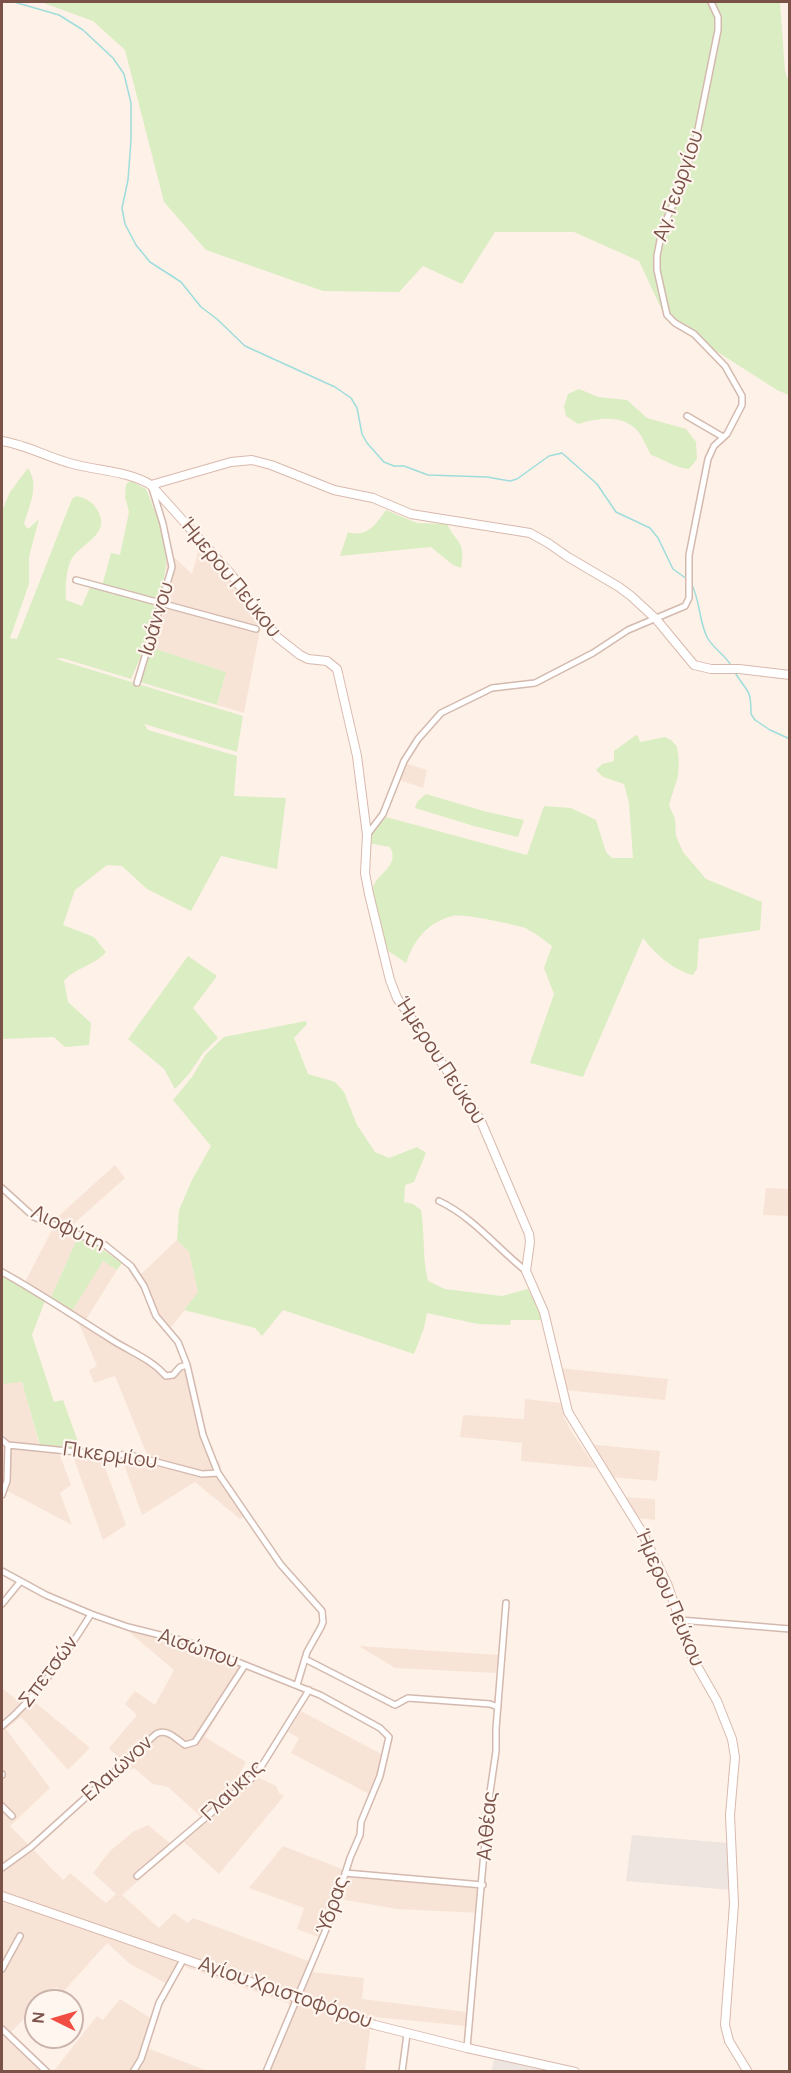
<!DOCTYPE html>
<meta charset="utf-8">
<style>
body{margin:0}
#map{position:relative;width:791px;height:2073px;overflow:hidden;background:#fef1e7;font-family:Manrope,sans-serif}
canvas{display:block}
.frame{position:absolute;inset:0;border:3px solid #7a5248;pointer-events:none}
.north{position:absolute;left:24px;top:1989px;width:60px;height:60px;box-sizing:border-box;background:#fff6ef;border:2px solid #cab4ac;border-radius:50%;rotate:275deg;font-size:16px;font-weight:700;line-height:24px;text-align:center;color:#7a5248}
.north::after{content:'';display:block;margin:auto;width:21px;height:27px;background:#f14d42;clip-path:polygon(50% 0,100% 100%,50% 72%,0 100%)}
</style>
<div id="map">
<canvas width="791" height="2073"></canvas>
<div class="frame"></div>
<div class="north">N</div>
</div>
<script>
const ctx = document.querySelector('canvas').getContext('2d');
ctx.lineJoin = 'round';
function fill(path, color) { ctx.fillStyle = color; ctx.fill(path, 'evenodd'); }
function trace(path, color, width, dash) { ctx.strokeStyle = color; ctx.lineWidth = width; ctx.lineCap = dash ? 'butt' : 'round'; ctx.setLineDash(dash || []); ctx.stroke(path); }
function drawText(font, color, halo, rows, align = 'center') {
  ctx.font = font + ' Manrope,sans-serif'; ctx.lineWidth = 4.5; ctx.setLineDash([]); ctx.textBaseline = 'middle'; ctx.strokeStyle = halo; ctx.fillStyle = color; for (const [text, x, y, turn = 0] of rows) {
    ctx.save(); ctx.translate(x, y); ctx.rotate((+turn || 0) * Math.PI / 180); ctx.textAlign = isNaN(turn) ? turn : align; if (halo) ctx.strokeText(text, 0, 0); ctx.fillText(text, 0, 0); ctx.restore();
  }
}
const residential = new Path2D(`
 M200 545 234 585 259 618 261 624 244 713 217 705 226 672 144 646 166 574V554L174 557 192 574Z
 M405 763 427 770 423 788 399 780Z
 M115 1165 125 1178 69 1228 52 1222Z
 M766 1188 789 1189V1216L763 1215Z
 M53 1228 78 1237 51 1297 25 1282Z
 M177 1240 189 1252 198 1293 169 1330 157 1315 140 1275Z
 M103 1260 117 1270 85 1321 155 1361 166 1373 170 1375 188 1363 205 1435 214 1459 219 1461 221 1467V1474L247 1515 240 1519 195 1482 142 1515 120 1453 148 1457 115 1376 94 1383 89 1370 97 1366 80 1326 69 1315Z
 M559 1368 668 1379 665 1400 564 1390Z
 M22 1381 41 1452 59 1453 71 1485 60 1493 72 1525 2 1488V1384Z
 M525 1399 561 1403 564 1417 571 1431 596 1468 521 1461 522 1443 460 1437 463 1415 524 1419Z
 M588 1444 660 1451 657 1481 610 1477Z
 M73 1456 102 1459 126 1525 103 1540Z
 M623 1497 655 1499V1520L636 1518Z
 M127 1625 247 1664 205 1737 246 1762 239 1775 248 1780 253 1775 276 1786 279 1793 284 1796 219 1874 184 1842 122 1895 159 1928 174 1913 188 1923 193 1918 311 1962 321 1938 297 1929 304 1908 249 1888 283 1846 347 1871 484 1883 481 1913 397 1909 340 1899 312 1972 364 1978 362 1999 467 2012 466 2026 346 2014 371 2023 365 2071H264L290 2008 288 2003 183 1966 171 1986 130 1964 107 1943 63 1992 56 1987 42 2001H36V2007L10 2033 51 2071H2V1688L23 1705 30 1698 90 1748 68 1770 21 1717 6 1729 50 1788 10 1826 63 1880 70 1873 106 1903 116 1894 93 1873 110 1851 133 1832 148 1825 172 1845 202 1818 168 1787 153 1784 134 1768 131 1770 109 1748 137 1715 125 1704 135 1691 155 1705 174 1670 129 1632Z
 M359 1646 498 1655 496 1673 395 1668Z
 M301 1711 383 1755 371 1795 291 1753 299 1738 288 1732Z
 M120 1999 155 2021 147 2048 208 2071 53 2072 97 2016 103 2020Z`);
const industrial = new Path2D(`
 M632 1835 728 1843 730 1890 626 1881Z
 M495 2057 542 2068V2071L491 2072Z`);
const green = new Path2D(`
 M41 2H780L785 71 790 85 789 395 777 390 666 319 639 261 574 232H495L462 284 423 266 399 292 323 291 206 250 164 202 125 50 93 21Z
 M579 389 598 397 627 400 647 418 686 429 696 442 697 459 689 469C675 468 664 459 651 455 647 448 644 440 640 434 625 413 598 418 578 424L566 416 564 406 568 394Z
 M28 468C40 486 29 506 24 524L28 529 39 519 29 557V584L10 638 17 639 72 499 77 496C88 499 94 503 99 513 110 536 77 545 70 562 66 573 65 588 66 600L82 606 90 587 101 590 111 553 120 555 129 512 125 497 126 484 131 481 146 489C154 509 165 533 166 555 168 582 144 653 131 679L62 658 56 659 243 716 237 752 144 724 148 730 237 756 234 796 286 798 277 869 221 856 191 911 147 889 122 866 107 865 75 890 63 925 94 937 106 952C94 966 76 967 64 981L68 1002 91 1023 89 1045 65 1047 54 1037 2 1039V511L10 492Z
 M386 510 417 523 447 524C457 544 466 541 461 568L453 565 431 547 340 556 348 532C367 538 376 524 386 510Z
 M150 647 226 672 217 705 140 682Z
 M636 735 638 736 640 742 665 737 671 740 677 747 679 761 678 776 669 805 675 819 676 836 683 852 706 879 762 902 760 930 699 939 697 969 693 975C673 970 655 954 643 938L583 1077 530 1063 554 994 544 968 552 946C544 940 534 932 525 928 512 924 463 913 452 916 427 923 414 940 406 963L384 948C381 937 369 900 371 892 375 873 401 867 390 847L368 843 369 836 386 817 527 855 544 806 571 808 596 820 606 852 612 858H633L629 803 624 784 603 777 596 770 602 764 614 761V751Z
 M426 794 487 812 524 820 518 837 474 826 415 808 417 802Z
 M188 956 217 976 193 1008 218 1038 203 1053 189 1074 175 1089 164 1069 128 1039Z
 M306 1021 307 1024 294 1038 308 1074 335 1082 344 1092 357 1125 375 1152 389 1158 417 1147 426 1153 414 1182 405 1185 404 1202 413 1204 421 1210C425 1234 422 1257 428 1281L445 1289 502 1296 528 1289 537 1306 542 1320H511L510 1325 478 1324 427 1313 424 1328 414 1354 283 1310 262 1336 255 1328 184 1310 198 1292 189 1252 177 1240 179 1210 192 1180 211 1146 173 1100 192 1077 206 1054 224 1037Z
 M78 1237 95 1244 122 1263 117 1270 103 1261 72 1311 51 1297Z
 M2 1276 45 1301 32 1335 54 1402 63 1400 81 1450 40 1446 22 1382 2 1384Z`);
const stream = new Path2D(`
 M14 2 59 15 83 30 113 58 124 74 131 103V140L128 180 122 208 125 224 136 245 150 262 181 282 201 307 217 319 245 346 335 387 351 398 357 408 362 434 367 443 384 462 394 466H404L428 475 487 477 510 481 517 479 549 456 562 453 597 484 616 512 650 528 658 538 673 569 687 579
 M692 585C700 601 699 621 707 637 713 649 726 655 732 667
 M734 671C747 693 751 687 751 714L755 720 770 730 790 739`);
const street = new Path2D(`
 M687 416 723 437
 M76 580 256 629
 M137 683 172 567 163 524 152 488
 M367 835 383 814 404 761 418 739 441 713 492 688 535 683 593 653 628 630 685 606 689 598V555L708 459 714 446 727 434 742 405V396L725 366 694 334 675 323 667 315 657 270V256L662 230 679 190 695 144 718 30V17L711 2
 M2 1188 34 1217 105 1245 131 1266 144 1286 156 1316 178 1342 187 1365
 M439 1201C473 1217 497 1248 526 1271
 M2 1272C40 1293 75 1317 112 1340 131 1352 151 1359 166 1376L173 1375 180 1367 187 1365 203 1435 218 1473 281 1565 322 1611 323 1622 321 1627 307 1652 297 1685
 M2 1440 8 1445 97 1454 130 1455 202 1474 218 1473
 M2 1495 7 1481 8 1445
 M2 1571 46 1595 91 1614 128 1627 188 1642 320 1695 380 1728 389 1737 380 1776 361 1822 360 1835 350 1858 332 1915 266 2072
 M2 1604 20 1582
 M680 1620 790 1629
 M305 1659 395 1705 408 1698 490 1704 498 1707
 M2 1726C38 1696 66 1654 91 1614
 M2 1774V1775
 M2 1806 12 1816
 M2 1868 31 1847 156 1734C167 1728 176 1739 185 1745L195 1742 245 1665
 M345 1873 483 1885
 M137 1876 251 1779 261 1767 309 1690
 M2 1969 20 1936
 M2 2029 47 2072
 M467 2048 488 1806 496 1751V1729L506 1603
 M133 2072 141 2059 159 2003 184 1958
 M402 2072 407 2034`);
const secondary = new Path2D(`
 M2 441C27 445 49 458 73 464 99 471 128 471 151 485L230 573 277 637 300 655 308 659 327 661 337 669 357 756 367 835 365 873 369 894 390 980 397 998 409 1015 480 1119 529 1234 530 1242 526 1271 544 1312 568 1412 642 1532 668 1586 693 1659 717 1701 732 1739 735 1757 730 1815 734 1904 725 2025 729 2041 748 2072
 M151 485 231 462 252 460 271 465 334 490 373 498 411 514 530 533 548 543 568 557 619 587 631 596 656 619 694 665 711 669H739L790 675
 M2 1896 375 2025 467 2048 575 2072`);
const streetNames = [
 ["Αγ. Γεωργίου",679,186,-71],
 ["Ήμερου Πεύκου",230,578,51],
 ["Ιωάννου",157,619,-73],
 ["Ήμερου Πεύκου",440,1061,57],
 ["Λιοφύτη",68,1229,26],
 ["Πικερμίου",110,1456,8],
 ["Ήμερου Πεύκου",669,1598,67],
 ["Αισώπου",198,1649,19],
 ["Σπετσών",49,1672,-53],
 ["Ελαιώνον",118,1769,-42],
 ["Γλαύκης",233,1791,-44],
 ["Αλθέας",488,1826,-85],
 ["Ύδρας",333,1906,-71],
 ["Αγίου Χριστοφόρου",285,1993,19]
];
fill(residential, '#f8e4d7');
fill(industrial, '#eee5e0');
fill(green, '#dbedc3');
trace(stream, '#9edddc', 1.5);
trace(street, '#d4b9ae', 8);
trace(secondary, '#d9b9ad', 10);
trace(street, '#fff', 5);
trace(secondary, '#fff', 8);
drawText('20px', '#7a5248', '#fff6ef', streetNames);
</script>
